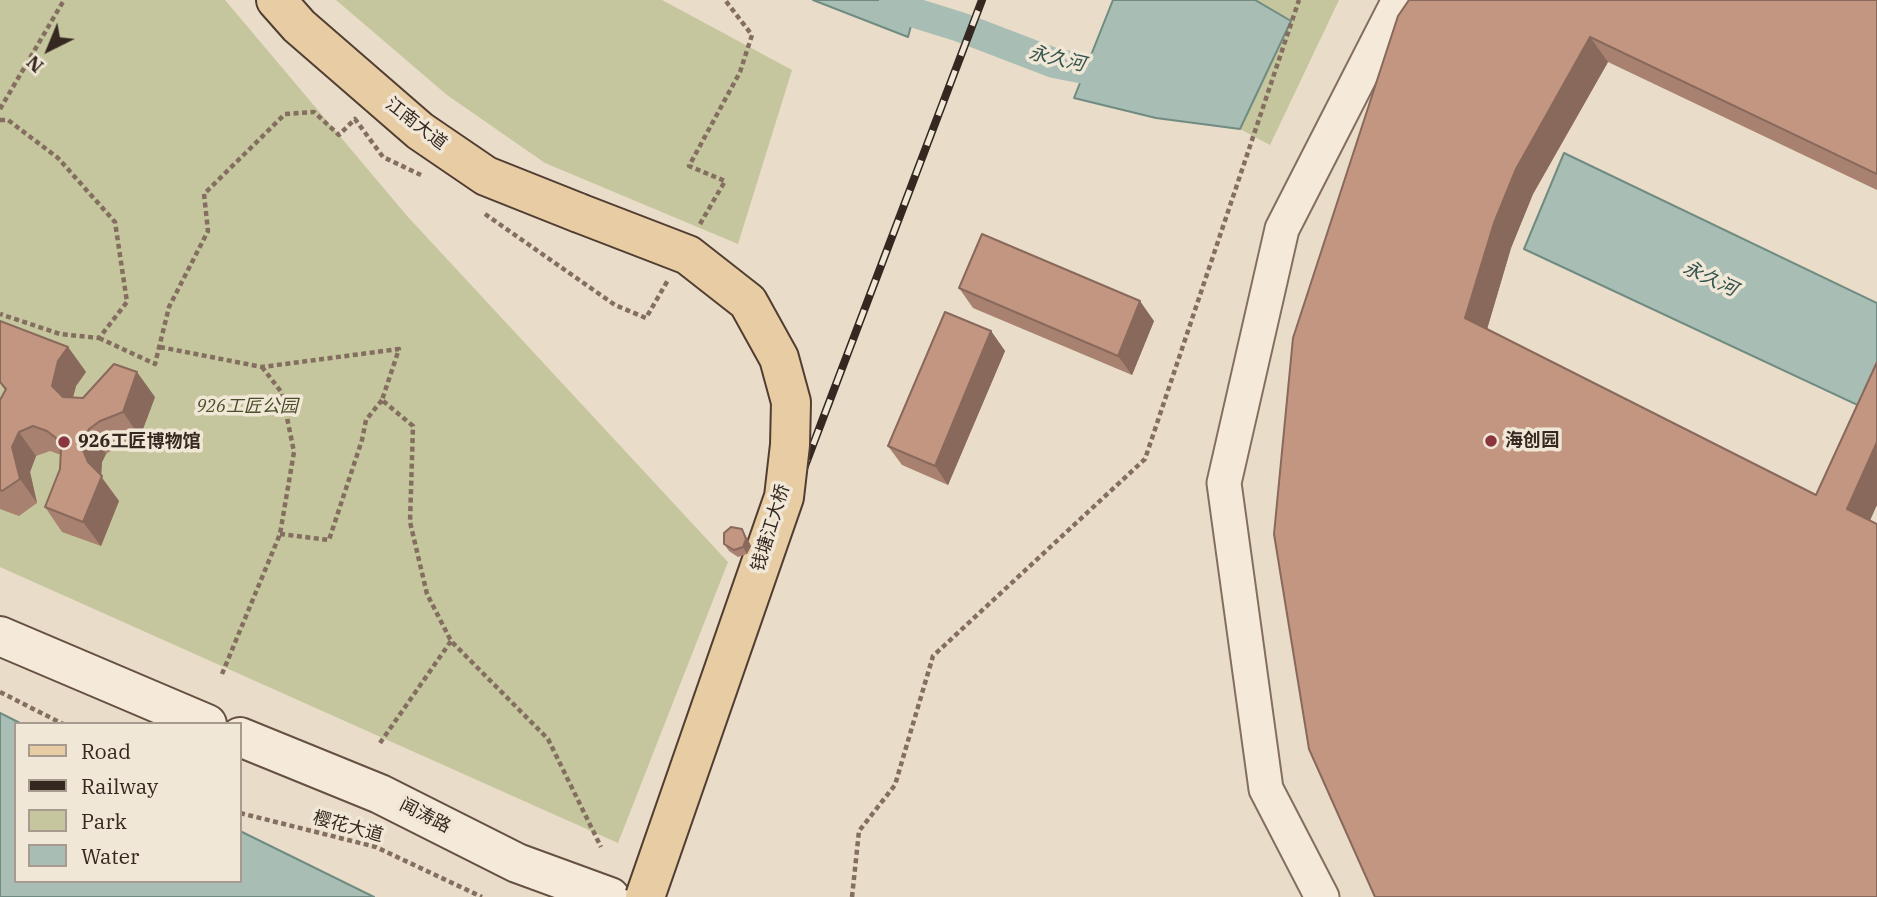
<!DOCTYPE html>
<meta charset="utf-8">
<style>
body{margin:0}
#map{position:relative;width:1877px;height:897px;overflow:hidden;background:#e9dcc8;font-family:"IBM Plex Serif",serif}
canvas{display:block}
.legend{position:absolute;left:14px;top:722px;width:228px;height:161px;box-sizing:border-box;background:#f1e7d6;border:2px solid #a69b8e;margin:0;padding:9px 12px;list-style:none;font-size:21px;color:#352821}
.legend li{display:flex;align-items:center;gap:14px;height:35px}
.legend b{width:35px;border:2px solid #a69b8e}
.north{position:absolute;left:14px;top:14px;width:70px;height:70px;-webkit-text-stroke:5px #f1e7d6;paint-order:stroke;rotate:223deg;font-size:19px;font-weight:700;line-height:28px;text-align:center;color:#352821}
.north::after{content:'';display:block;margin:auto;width:24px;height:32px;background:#352821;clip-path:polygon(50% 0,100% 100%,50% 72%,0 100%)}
</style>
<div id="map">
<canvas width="1877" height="897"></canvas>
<ul class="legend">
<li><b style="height:9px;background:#e8cca4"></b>Road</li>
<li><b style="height:9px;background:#352821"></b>Railway</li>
<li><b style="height:19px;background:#c5c69d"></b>Park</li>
<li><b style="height:19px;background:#a8beb5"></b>Water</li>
</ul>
<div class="north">N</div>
</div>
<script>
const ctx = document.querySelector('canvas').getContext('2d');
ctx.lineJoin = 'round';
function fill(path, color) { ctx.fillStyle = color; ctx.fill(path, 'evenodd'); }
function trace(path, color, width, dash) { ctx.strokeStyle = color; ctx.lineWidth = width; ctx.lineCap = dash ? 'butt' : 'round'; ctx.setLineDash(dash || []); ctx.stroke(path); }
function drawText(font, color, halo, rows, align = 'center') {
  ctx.font = font + ' "IBM Plex Serif","Noto Sans SC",serif'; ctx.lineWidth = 7; ctx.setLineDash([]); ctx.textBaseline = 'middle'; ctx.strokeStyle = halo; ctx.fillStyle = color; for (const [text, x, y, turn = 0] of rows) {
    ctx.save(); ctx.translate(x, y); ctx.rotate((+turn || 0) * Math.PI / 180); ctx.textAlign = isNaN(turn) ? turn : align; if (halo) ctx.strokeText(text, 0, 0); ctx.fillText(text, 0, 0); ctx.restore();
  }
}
const green = new Path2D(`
 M0 0H225L408 217 728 562 618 843 0 567Z
 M336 0H662L792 70 738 244 545 163 447 95Z
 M1255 0H1339L1270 145 1240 129 1291 22Z`);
const water = new Path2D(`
 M813 0H918L908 37Z
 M1113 0H1255L1291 21 1240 129 1156 118 1074 98Z
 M1564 153 1877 303V414L1524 249Z
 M0 713 22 724H16V881H240V831L374 897H0Z`);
const canal = new Path2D(`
 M894 0 915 13 960 27 1054 63 1085 69 1125 64`);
const path = new Path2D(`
 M0 109 64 0
 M0 120H8L58 158 115 222 127 302 99 338 60 334 0 314
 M485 214 615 305 646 318 668 280
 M700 224 725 181 689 166 740 72 752 35 725 0
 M99 338 155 364 169 307 208 231 204 194 285 114 314 112 339 135 355 119 383 157 421 175
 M160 347 262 367 399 349 382 400 413 426 410 522 427 594 451 641 548 739 601 847
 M280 534 329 540 362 440 366 420 382 400
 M222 674 280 534 294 452 282 393 262 367
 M0 692 63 724
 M380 743 451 641
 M240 813 376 847 482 897
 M852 897 859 831 895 785 933 656 1145 459 1299 0`);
const minor = new Path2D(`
 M1322 897 1266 789 1224 483 1282 229 1399 0`);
const secondary = new Path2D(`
 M0 636 207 724
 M240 737 380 794 517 863 610 897`);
const primary = new Path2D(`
 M276 0 299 26 420 131 486 176 579 213`);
const rail = new Path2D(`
 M653 897 792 500 982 0`);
const primaryBridge = new Path2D(`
 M579 213 688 255 748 302 779 358 791 402 790 445 784 497 645 897`);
const wall = new Path2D(`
 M1409 0H1877V190L1608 62 1533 194 1511 248 1487 329 1816 495 1877 505 1375 897Z
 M959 288 1154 321 1132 375 973 308Z
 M0 321 68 347 86 372 76 386 73 398 155 397 140 437 118 446 106 454 102 462 101 476 119 501 101 546 62 532 45 507 60 469 61 455 50 451 36 456 30 472 37 503 19 516 0 509V400L5 390 0 383Z
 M991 331 1005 351 948 485 902 465 888 446Z
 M742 529 751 546 747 554 738 557 729 551 724 544Z`);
const shadedWall = new Path2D(`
 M1590 37 1608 62 1533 194 1511 248 1483 343 1465 318 1494 223 1516 169Z
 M1140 301 1154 321 1132 375 1118 356Z
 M991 331 1005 351 948 485 935 466Z
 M68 347 86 372 76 386 69 411 52 386 58 361Z
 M137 372 155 397 140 437 123 412Z
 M89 429 106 454 102 462 101 477 119 501 101 546 83 522 88 462 83 450 85 438Z
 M19 432 36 456 30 472 37 503 20 479 12 447Z
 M1877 442V505L1864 534 1847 509Z
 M742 529 751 546 747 554 743 547Z`);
const building = new Path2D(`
 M1409 0H1877V174L1590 37 1516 169 1494 223 1465 318 1816 495 1877 362V442L1847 509 1877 524V897H1375L1309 749 1274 534 1293 338 1398 16Z
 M982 234 1140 301 1118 356 959 288Z
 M945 312 991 331 935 466 888 446Z
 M0 321 68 347 58 361 52 386 63 397 83 398 114 364 137 372 123 412 100 421 89 429 85 438 83 450 88 462 102 476 83 522 45 507 60 469 61 449 56 438 47 431 33 426 19 432 12 447 20 479 2 491 0 490V400L6 389 0 382Z
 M731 527 742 529 746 539 743 547 734 550 724 544V533Z`);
const markers = [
 [1491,441,7,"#8b363f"],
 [64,442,7,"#8b363f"]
];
const streetNames = [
 ["江南大道",416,124,38],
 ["钱塘江大桥",771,528,-73],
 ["闻涛路",425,816,27],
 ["樱花大道",348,827,15]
];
const parkNames = [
 ["926工匠公园",247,407]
];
const poiNames = [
 ["海创园",1505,441],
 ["926工匠博物馆",78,442]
];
const waterNames = [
 ["永久河",1057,59,13],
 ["永久河",1710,279,25]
];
fill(green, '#c5c69d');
fill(water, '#a8beb5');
trace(water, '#708b81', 2);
trace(canal, '#a8beb5', 30);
trace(minor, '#836e5f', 37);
trace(secondary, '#655042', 42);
trace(primary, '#513e32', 42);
trace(path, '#836e5f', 4.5, [5, 3.5]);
trace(minor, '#f5eada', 33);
trace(secondary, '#f5eada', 38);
trace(primary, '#e8cca4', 38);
trace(rail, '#352821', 8);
trace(rail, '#f1e7d6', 5, [16]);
trace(primaryBridge, '#513e32', 42, []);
trace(primaryBridge, '#e8cca4', 38);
fill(wall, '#a88170');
fill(shadedWall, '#88695b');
fill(building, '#c39682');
trace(building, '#88695b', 2);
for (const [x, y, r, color] of markers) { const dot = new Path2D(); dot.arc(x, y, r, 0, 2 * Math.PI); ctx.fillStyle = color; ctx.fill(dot); trace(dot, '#f1e7d6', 2.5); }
drawText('18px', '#352821', '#f1e7d6', streetNames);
drawText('italic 18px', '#494f2a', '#f1e7d6', parkNames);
drawText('bold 18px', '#352821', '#f1e7d6', poiNames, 'left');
drawText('italic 19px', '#32534d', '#f1e7d6', waterNames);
</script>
